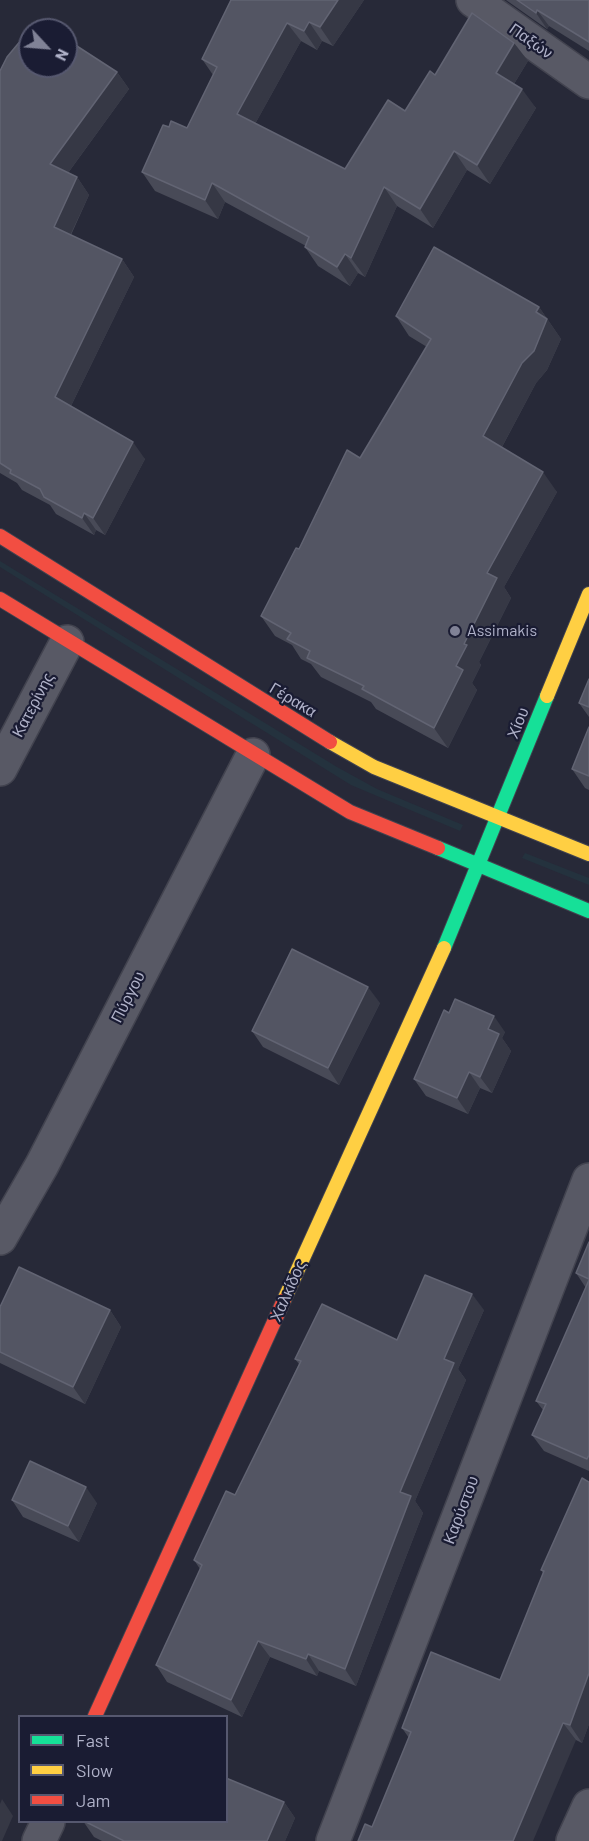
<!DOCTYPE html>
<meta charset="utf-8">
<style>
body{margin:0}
#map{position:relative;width:589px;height:1841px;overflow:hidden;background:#272938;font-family:Barlow,sans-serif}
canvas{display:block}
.legend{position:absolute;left:18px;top:1715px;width:210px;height:108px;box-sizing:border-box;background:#1a1c33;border:2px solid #56586f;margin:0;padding:8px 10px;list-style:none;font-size:18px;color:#b0b2c9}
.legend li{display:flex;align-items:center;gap:12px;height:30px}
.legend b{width:30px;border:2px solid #56586f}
.north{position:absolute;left:18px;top:18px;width:60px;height:60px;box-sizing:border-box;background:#1a1c33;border:2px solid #56586f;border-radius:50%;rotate:116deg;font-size:16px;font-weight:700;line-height:24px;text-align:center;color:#b0b2c9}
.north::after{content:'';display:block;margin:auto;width:21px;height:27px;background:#808296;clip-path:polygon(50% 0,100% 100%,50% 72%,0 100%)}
</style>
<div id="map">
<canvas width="589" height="1841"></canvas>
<ul class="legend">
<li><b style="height:8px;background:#16e098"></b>Fast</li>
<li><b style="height:8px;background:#ffcf43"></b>Slow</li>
<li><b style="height:8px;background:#f24e42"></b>Jam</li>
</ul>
<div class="north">N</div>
</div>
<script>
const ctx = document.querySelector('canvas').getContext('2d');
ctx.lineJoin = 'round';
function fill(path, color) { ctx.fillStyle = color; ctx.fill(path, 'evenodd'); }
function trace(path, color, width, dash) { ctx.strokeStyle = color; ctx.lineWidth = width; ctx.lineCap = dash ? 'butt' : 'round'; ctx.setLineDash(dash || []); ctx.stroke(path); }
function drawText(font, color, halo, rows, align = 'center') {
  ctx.font = font + ' Barlow,sans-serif'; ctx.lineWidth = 4.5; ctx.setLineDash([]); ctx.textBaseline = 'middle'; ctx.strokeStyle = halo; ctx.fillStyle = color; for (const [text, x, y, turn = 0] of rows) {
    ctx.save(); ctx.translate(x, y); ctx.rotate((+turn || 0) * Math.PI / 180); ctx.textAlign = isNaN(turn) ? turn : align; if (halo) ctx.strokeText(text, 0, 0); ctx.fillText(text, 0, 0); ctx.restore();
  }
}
const green = new Path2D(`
 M0 561 337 767 377 789 463 825 460 831 351 785 0 567Z
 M525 853 589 878V885L522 858Z`);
const street = new Path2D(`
 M473 0 589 82
 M0 769 67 642
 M0 1238 42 1165 253 755
 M39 1841 48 1822
 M333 1841 589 1180
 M573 1841 589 1806`);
const fast = new Path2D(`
 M438 848 589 911
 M444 948 547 696`);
const slow = new Path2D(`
 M547 696 589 594
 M330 742 374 767 589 854
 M284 1300 444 948`);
const jam = new Path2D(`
 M0 536 330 742
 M0 599 350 812 438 848
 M95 1716 284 1300`);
const wall = new Path2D(`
 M231 0H364L333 46 322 41 317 50 301 41 255 124 345 169 405 111 435 75 514 43 528 61 514 84 536 108 490 184 467 170 433 228 397 206 365 277 358 273 350 286 318 266 305 247 306 246 225 202 218 219 155 191 142 172 169 127 187 128 213 75 202 59Z
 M506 0H589V51L549 26 547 29Z
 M0 71 117 72 129 89 68 173 77 177 89 195 71 235 122 259 134 277 71 406 145 459 105 535 96 530 94 535 56 514 50 505 22 490 17 483 0 473Z
 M539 307 561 339 547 370 536 383 502 447 557 492 504 587 511 598 479 662 481 665 472 683 477 690 448 748 376 709 371 702 321 677 311 664 301 659 292 645 275 636 261 616 299 549 360 458 427 347 409 336 396 316Z
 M589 679V717L579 703Z
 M589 727V790L585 788 572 769Z
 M380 1003 339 1085 263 1047 252 1031Z
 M449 1013 505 1032 502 1038 511 1051 492 1093 480 1088 468 1114 426 1096 414 1079Z
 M589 1242V1471L544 1451 532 1435 543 1410 536 1401 586 1288 576 1273Z
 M0 1307 110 1310 121 1327 85 1404 0 1363Z
 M484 1310 458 1369 466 1380 415 1501 423 1513 356 1686 319 1671 317 1676 270 1657 242 1717 167 1682 156 1665 200 1569 194 1560 235 1495 299 1364 295 1359 397 1340Z
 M589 1482V1724L582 1743 576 1740 409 1738 402 1728 500 1680 543 1573 541 1570Z
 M12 1500 97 1503 79 1542 23 1517Z
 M284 1802 295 1818 285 1841H102L94 1837 83 1821H226Z`);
const shadedWall = new Path2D(`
 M338 0H364L333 46 320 27Z
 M537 10 549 26 547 29 536 13Z
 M309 22 322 41 317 50 304 31Z
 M287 23 301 41 250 133 237 114Z
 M514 43 528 61 509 92 496 73Z
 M117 72 129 89 62 181 50 164Z
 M522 89 536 108 490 184 477 165Z
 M454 151 467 170 433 228 420 209Z
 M77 177 89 195 66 244 54 227Z
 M212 183 225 202 218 219 205 200Z
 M384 187 397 206 365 277 351 258Z
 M345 254 358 273 350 286 337 267Z
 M122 259 134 277 67 414 55 397Z
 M539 307 561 339 547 370 536 383 497 456 483 436 522 363 536 312Z
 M133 442 145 459 105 535 93 518Z
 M543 472 557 492 504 587 511 598 479 662 481 665 472 683 477 690 448 748 434 728 464 644 487 573Z
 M84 513 96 530 94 535 82 518Z
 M368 987 380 1003 339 1085 328 1068Z
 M494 1016 505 1032 502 1038 511 1051 492 1093 480 1077 488 1029Z
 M469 1072 480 1088 468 1114 457 1098Z
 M472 1294 484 1310 458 1369 466 1380 415 1501 423 1513 356 1686 345 1669 400 1492 444 1359Z
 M110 1310 121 1327 85 1404 73 1387Z
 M86 1487 97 1503 79 1542 68 1526Z
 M258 1641 270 1657 242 1717 231 1700Z
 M308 1654 319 1671 317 1676 306 1659Z
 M589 1673V1724L582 1743 570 1725Z
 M563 1723 576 1740 533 1841H513Z
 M2 1799 13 1816 2 1841H0V1804Z
 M284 1802 295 1818 285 1841H267Z`);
const building = new Path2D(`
 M231 0H338L320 27 309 22 304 31 287 23 237 114 345 169 388 100 405 111 430 71 435 75 472 13 514 43 496 73 522 89 477 165 454 151 420 209 384 187 351 258 345 254 337 267 305 247 309 237 212 183 205 200 142 172 163 125 169 127 171 121 187 128 217 67 202 59Z
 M517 0H589V42L537 10 536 13Z
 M37 21 51 30H30V66H66V39L117 72 50 164 77 177 54 227 122 259 55 397 133 442 93 518 84 513 82 518 44 497 40 489 10 473 11 470 0 463V71L7 57Z
 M434 247 539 307 536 312 547 319 534 351 522 363 483 436 543 472 487 573 497 578 464 644 467 645 456 666 463 670 434 728 362 689 364 686 307 658 310 651 287 639 291 633 261 616 296 548 299 549 347 450 360 458 431 339 396 316Z
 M589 679V707L579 703Z
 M589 727V776L572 769Z
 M292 949 368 987 328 1068 252 1031Z
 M455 999 494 1016 488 1029 499 1034 480 1077 469 1072 457 1098 414 1079 444 1010 449 1013Z
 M589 1242V1279L576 1273Z
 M19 1267 110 1310 73 1387 0 1352V1307Z
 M425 1275 472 1294 444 1359 454 1363 400 1492 411 1496 345 1669 308 1654 306 1659 258 1641 231 1700 156 1665 202 1565 194 1560 226 1491 235 1495 301 1361 295 1359 322 1304 397 1340Z
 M589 1280V1455L587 1459 532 1435 546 1404 536 1401Z
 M30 1461 86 1487 68 1526 12 1500Z
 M582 1478 589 1482V1673L570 1725 563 1723 513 1841H358L365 1824 372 1827 411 1732 402 1728 431 1652 500 1680 544 1571 541 1570Z
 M226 1778 284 1802 267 1841H124L84 1821H226Z`);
const markers = [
 [455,631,6,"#808296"]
];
const streetNames = [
 ["Παξών",531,41,35],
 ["Γέρακα",293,700,31],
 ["Κατερίνης",33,705,-62],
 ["Χίου",518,723,-68],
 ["Πύργου",128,997,-63],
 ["Χαλκίδος",288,1291,-66],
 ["Καρύστου",461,1510,-69]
];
const poiNames = [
 ["Assimakis",467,631]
];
fill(green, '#24323e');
trace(street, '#42434f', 36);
trace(fast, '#42434f', 16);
trace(slow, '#42434f', 16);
trace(jam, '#42434f', 16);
trace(street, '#585965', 33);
trace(fast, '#16e098', 14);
trace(slow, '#ffcf43', 14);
trace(jam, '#f24e42', 14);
fill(wall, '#484a57');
fill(shadedWall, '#363845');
fill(building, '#535563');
trace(building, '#626473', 1.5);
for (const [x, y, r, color] of markers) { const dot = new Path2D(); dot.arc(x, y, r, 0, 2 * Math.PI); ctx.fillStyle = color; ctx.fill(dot); trace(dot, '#1a1c33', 2); }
drawText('16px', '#b0b2c9', '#1a1c33', streetNames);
drawText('16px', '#b0b2c9', '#1a1c33', poiNames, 'left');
</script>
